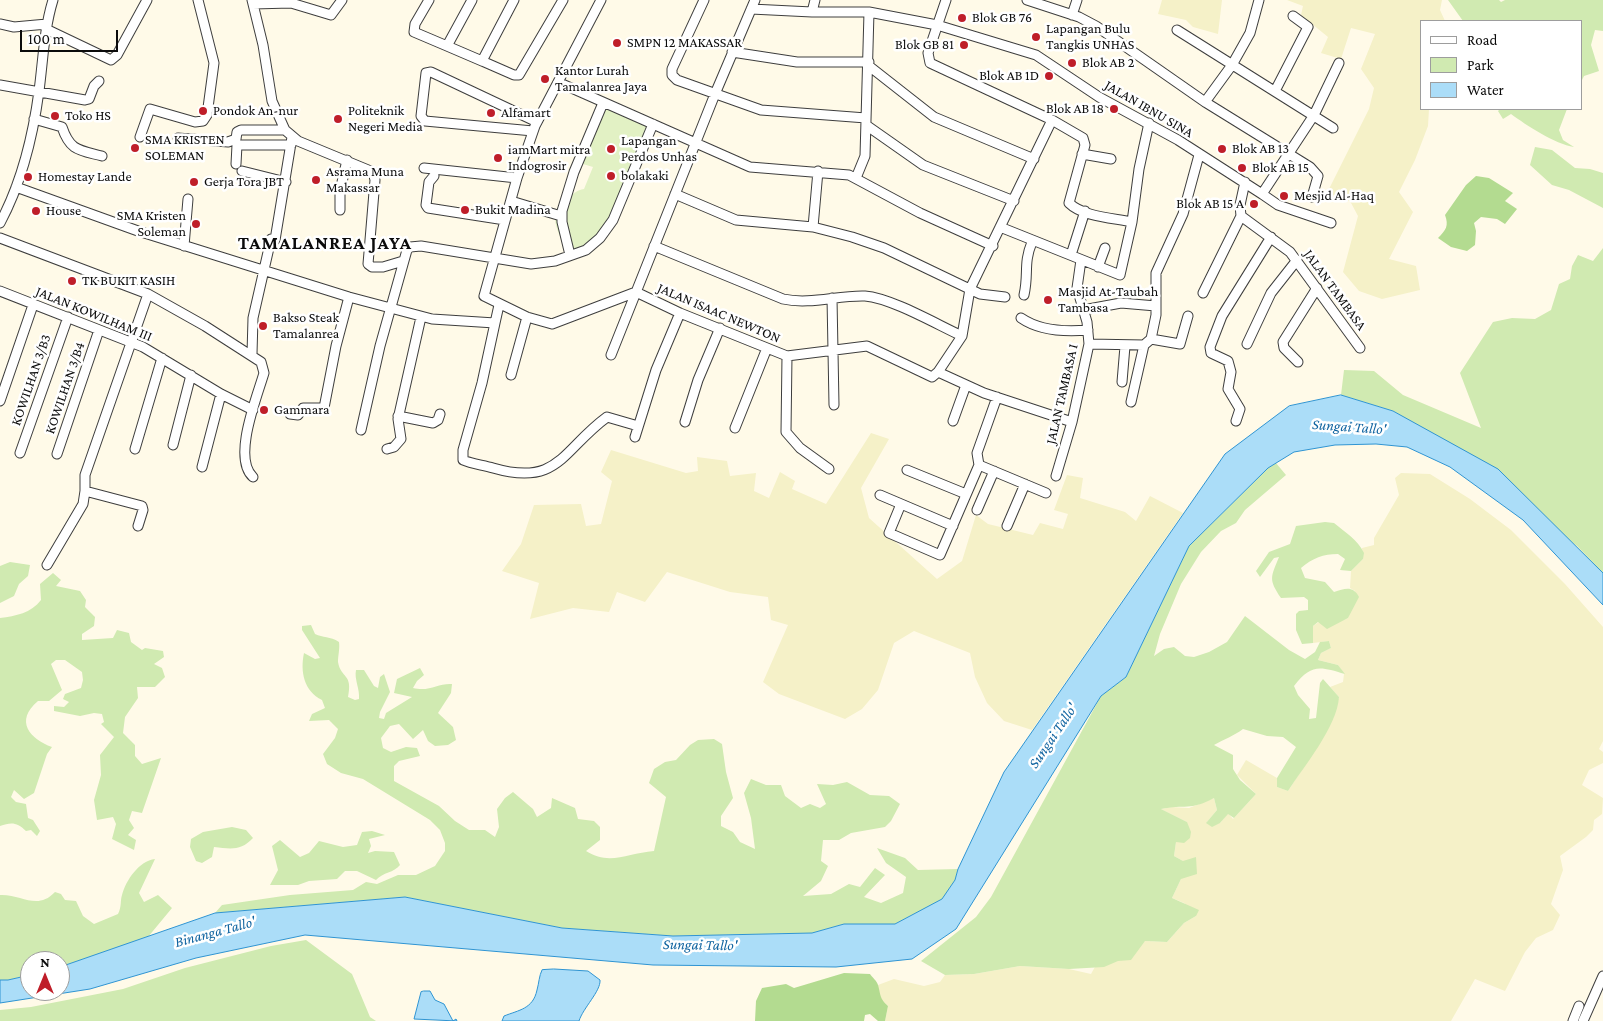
<!DOCTYPE html>
<style>
body{margin:0}
#map{position:relative;width:1603px;height:1021px;overflow:hidden;background:#fffae8;font-family:"Crimson Pro",serif}
canvas{display:block}
.legend{position:absolute;left:1420px;top:20px;width:162px;height:90px;box-sizing:border-box;background:#fff;border:1px solid #9d9d9d;margin:0;padding:6px 9px;list-style:none;font-size:15px;color:#0b0b0b}
.legend li{display:flex;align-items:center;gap:10px;height:25px}
.legend b{width:25px;border:1px solid #9d9d9d}
.north{position:absolute;left:20px;top:951px;width:50px;height:50px;box-sizing:border-box;background:#fff;border:1px solid #9d9d9d;border-radius:50%;rotate:0deg;font-size:14px;font-weight:700;line-height:20px;text-align:center;color:#0b0b0b}
.north::after{content:'';display:block;margin:auto;width:18px;height:22px;background:#bf1e29;clip-path:polygon(50% 0,100% 100%,50% 72%,0 100%)}
.scale{position:absolute;left:20px;top:30px;width:98px;height:22px;box-sizing:border-box;border:2px solid #0b0b0b;border-top:0;padding-left:6px;font-size:15px;line-height:18px;white-space:nowrap;color:#0b0b0b;-webkit-text-stroke:4px #fff;paint-order:stroke}
</style>
<div id="map">
<canvas width="1603" height="1021"></canvas>
<ul class="legend">
<li><b style="height:6px;background:#fff"></b>Road</li>
<li><b style="height:14px;background:#d0eab1"></b>Park</li>
<li><b style="height:14px;background:#abddf8"></b>Water</li>
</ul>
<div class="north">N</div>
<div class="scale">100 m</div>
</div>
<script>
const ctx = document.querySelector('canvas').getContext('2d');
ctx.lineJoin = 'round';
function fill(path, color) { ctx.fillStyle = color; ctx.fill(path, 'evenodd'); }
function trace(path, color, width, dash) { ctx.strokeStyle = color; ctx.lineWidth = width; ctx.lineCap = dash ? 'butt' : 'round'; ctx.setLineDash(dash || []); ctx.stroke(path); }
function drawText(font, color, halo, rows, align = 'center') {
  ctx.font = font + ' "Crimson Pro",serif'; ctx.lineWidth = 5; ctx.setLineDash([]); ctx.textBaseline = 'middle'; ctx.strokeStyle = halo; ctx.fillStyle = color; for (const [text, x, y, turn = 0] of rows) {
    ctx.save(); ctx.translate(x, y); ctx.rotate((+turn || 0) * Math.PI / 180); ctx.textAlign = isNaN(turn) ? turn : align; if (halo) ctx.strokeText(text, 0, 0); ctx.fillText(text, 0, 0); ctx.restore();
  }
}
const farmland = new Path2D(`
 M1162 0H1222L1218 34 1193 27 1186 20 1158 14Z
 M1287 0H1442L1440 10 1445 21H1422V109H1429L1428 126 1415 160 1399 192 1413 212 1389 259 1416 266 1420 290 1382 299 1359 291 1343 272 1358 216 1350 201 1327 193 1369 109 1374 88 1361 69 1375 34 1351 28 1341 59 1321 53 1328 37 1301 15 1303 6Z
 M871 433 889 439 861 488 869 518 937 579 962 561 976 515 988 524 1033 535 1040 523 1063 529 1068 514 1054 510 1067 475 1083 478 1080 498 1125 512 1136 521 1150 496 1183 513 1032 730 1004 721 987 703 975 677 970 653 914 631 894 643 878 690 862 709 845 719 779 694 763 682 788 625 771 620 768 597 730 592 667 572 645 602 617 592 609 612 573 608 530 619 539 583 502 571 521 544 534 505 581 504 586 526 601 524 612 481 601 472 611 450 686 473 698 471 697 457 727 461 730 476 756 473 754 491 769 498 780 472 795 481 792 489 826 504Z
 M1401 473 1430 474 1470 499 1511 530 1565 584 1603 627V741L1599 749 1603 752V763L1589 770 1582 785 1603 798 1602 814 1594 820 1593 830 1586 837 1560 856 1563 870 1551 904 1560 915 1553 930 1536 938 1525 952 1505 991 1475 979 1451 1021H885L888 1006 881 1000 877 992 878 985 894 979 924 986 940 982 945 975 974 974 1020 966 1069 969 1091 974 1096 965 1145 941 1167 942 1184 923 1196 916 1184 903 1172 898 1181 879 1183 861 1174 856 1176 842 1187 822 1161 809 1172 807 1189 808 1214 798 1217 810 1207 822 1220 823 1228 813 1233 819 1256 794 1237 775 1246 760 1277 778V787L1288 791 1320 741 1339 697 1330 687 1343 682 1344 674 1338 665 1318 660 1321 653 1331 648 1329 641 1313 643V626L1319 622 1341 621 1348 618 1355 591 1350 588 1351 571 1363 559 1362 548 1374 545V538L1399 495 1395 478Z`);
const green = new Path2D(`
 M1448 0H1499L1501 2 1505 0H1603V31L1595 30 1591 45 1599 71 1584 76 1582 80V21H1463Z
 M1500 109H1567L1559 130 1563 140 1574 147C1555 144 1526 125 1511 114L1503 119 1498 111Z
 M1535 147 1552 150 1575 168 1590 169 1603 173V208L1569 190 1552 185 1530 165Z
 M1603 248V573L1577 546 1393 411 1341 395 1344 370 1374 371 1403 395 1481 428 1460 373 1493 322 1512 318 1535 319 1551 310 1559 284 1570 279 1572 266 1578 255 1593 261Z
 M1276 463 1286 475 1245 510 1236 523 1221 531 1201 552 1181 584 1160 634 1154 656 1164 649 1174 647 1185 656 1194 657 1209 652 1227 642 1245 616 1289 650 1305 659 1315 652 1320 642 1329 641 1331 648 1321 653 1318 660 1338 665 1345 674C1319 666 1311 664 1294 686L1298 695 1310 709 1309 719 1316 718 1320 683 1323 679 1339 697C1337 727 1304 766 1288 791L1277 787V778L1296 747 1283 737 1267 736 1243 729C1234 736 1224 739 1214 745L1233 755V769L1240 780 1256 794 1234 818 1228 814 1220 823 1212 827 1206 823 1217 810 1214 798C1190 811 1185 804 1161 809L1187 822 1191 832 1190 838 1184 843 1176 842 1174 856 1183 861 1196 857 1197 874 1181 879 1172 898 1199 910 1196 916 1184 923 1167 942 1145 941 1131 960 1118 961 1104 967 1069 969 1020 966 974 974 945 975 921 961 976 917 991 897 1101 696 1126 677 1189 546 1268 468Z
 M1325 522 1334 523C1346 533 1357 539 1364 553L1363 559 1351 571 1340 570 1345 559 1338 554C1323 554 1313 558 1301 568L1305 578 1325 582 1334 592C1346 588 1353 586 1359 597L1348 618 1327 629 1318 622 1313 626V643L1302 644 1296 630V614L1299 611 1308 610V600L1304 597 1281 598C1268 579 1271 577 1279 557L1274 558 1260 577 1256 571 1269 552 1290 544 1296 526Z
 M10 562 30 565 28 576 19 584 14 596 0 603V566Z
 M53 573 61 580 56 586 80 591 86 600 85 607 95 617 94 626 82 634V640L113 638 117 630 129 633 131 642 142 650 145 648 163 651 164 657 154 664 162 668 165 677 155 687H137L138 698 125 717 123 733 135 745V756L142 764 161 758 142 813 132 811 129 820 134 828 128 835 136 840 134 850 112 839 116 824 113 817 97 820 94 800 101 775 100 755 114 737 101 724 104 722 102 714 94 713 80 716 54 711V706L64 707 69 702 63 699 65 694 81 688 83 680 82 672 65 660H56L51 664 62 690 49 701H38C14 721 30 739 52 747L47 754 34 793 24 799 14 790 11 797 16 802 26 804 28 818 33 820 40 831 37 836 31 830 26 831C17 822 11 822 0 826V618C16 616 31 613 41 600L40 584Z
 M311 625 315 634C323 638 330 636 339 642 340 649 338 655 338 662 341 679 353 673 348 697L355 700 359 699C360 689 354 679 356 670H364L374 686 378 688 380 677 384 674 390 692 380 712 379 718 384 719 386 713 412 697 394 693 397 679 420 668 424 675 417 681 413 688C430 692 438 683 452 684L451 693 438 713 453 727 456 740 448 745 435 746 428 741 423 730 413 739 399 724 390 726 381 738 383 748 391 752 406 747 417 748 420 756 399 761 394 766V781L439 806 455 821 469 830H485L495 837 499 827 497 809 505 798 513 792 533 809 537 817 551 808 552 798 575 808 578 819 594 821 600 827V840L586 851C609 866 628 853 654 851L666 797 649 783 654 769 665 762 676 760 690 745 698 740 714 739 722 744 726 772 733 798 721 816V826L733 832 740 842 755 849 751 818 744 793 751 779 766 785H781L785 796 801 808 810 804 820 808 826 804 817 784 833 785 847 782 870 795 889 796 900 804 891 821 885 827 851 833 839 840H823L821 861 828 866 821 881 803 896 831 894 849 884 860 887 875 868 885 875 864 897 881 903 903 893 906 877 886 863 877 848 905 858 918 870 958 869 955 880 943 899 895 924H844L812 933 673 936 562 928 405 897 215 913 222 905 290 895 353 890 366 882 377 884 398 875H416L435 866 445 851V843L440 830 430 820 363 779 341 773 327 764 323 754 335 738 338 729 329 720 309 721 312 714 325 708 322 700C304 691 300 672 304 653L315 659 320 658 302 630V626Z
 M232 827 246 830 253 838C241 851 231 849 214 847L212 857 202 863 196 861 190 847 191 839 203 832Z
 M372 831 385 835 369 839 371 846 368 853 375 851 394 852 400 865C394 873 383 872 376 880L357 871H345L337 879 309 881 298 885H270L278 870 272 846 280 840 300 857 309 853 319 841 343 847 357 845 362 832Z
 M155 859 139 893 144 902 158 895 172 908 148 937 60 967V961H30V975L8 980H0V895C22 894 37 911 55 892L61 894 65 900 76 901 83 916 94 924 118 914C122 906 120 901 122 895 126 880 139 861 155 859Z
 M306 940 352 974 370 1017 376 1021H0V1010L31 1007 123 989 185 968 271 946Z`);
const forest = new Path2D(`
 M1476 176 1489 178 1513 193 1505 201 1517 209 1505 224 1497 219 1481 217 1474 223 1476 231 1475 245 1467 251 1451 247 1438 238C1446 230 1449 226 1445 215L1466 185Z
 M844 973 870 974C872 977 877 981 878 985 881 995 879 998 888 1006L885 1021H878L870 1014 865 1015 864 1021H755L756 1001 762 988 786 984 794 988Z`);
const pitch = new Path2D(`
 M601 105 656 128 604 238 572 257C561 239 543 213 567 198 573 194 577 190 584 189L593 167 583 164 581 154Z`);
const water = new Path2D(`
 M1341 395 1393 411 1498 469 1603 573V605L1523 520 1450 467 1407 447 1376 444 1335 445 1294 452 1268 468 1189 546 1126 677 1101 696 956 929 912 959 836 967 653 965 305 935 196 958 90 989 0 1003V980H8L30 975V991H60V967L215 913 405 897 562 928 673 936 812 933 844 924H895L942 899 955 880 958 869 1004 772 1225 454 1289 406Z
 M554 969 588 971 600 980C601 991 583 1008 579 1021H502L504 1016C519 1010 533 1009 537 990 539 983 539 976 542 970Z
 M424 991H430L435 1000 444 1004 453 1021 456 1019 457 1021 414 1019 421 992Z`);
const minor = new Path2D(`
 M252 0 263 45 272 101 285 130 298 141 373 172 375 180 368 264 372 267H383L403 261
 M429 0 415 24 414 32 447 46 472 0
 M601 0 535 126 517 178 484 296 527 317 552 324 636 292
 M704 0 672 69V75L677 80 761 110 866 118
 M946 0 928 53 930 63 1052 120 1083 138 1085 145 1069 203C1083 217 1114 218 1132 222
 M1027 0 1079 17 1096 26 1205 102 1310 167 1318 176 1312 197
 M253 4 291 3 331 15 342 0
 M751 9 812 12H869L937 25 1036 55 1099 97 1178 140 1262 194 1314 115 1339 63
 M812 12 815 0
 M1072 15 1077 0
 M0 24 14 27 47 24
 M46 29 111 60 117 55 147 0
 M1177 30 1333 128
 M447 46 482 61 514 0
 M732 52 797 62H869
 M482 61 514 75H519L563 0
 M869 66 934 117 1034 159
 M560 83 750 167 849 175 920 213 993 246
 M0 85 85 100 89 99 94 86 99 81
 M1275 91 1308 27 1293 16
 M1205 102 1232 65 1250 33 1259 0
 M34 119 62 127C70 151 79 150 102 156
 M866 125 923 165 1014 201
 M533 131 425 121 421 116 426 73 431 72 537 122
 M140 137 150 109 195 122 203 121 207 115 214 63 198 0
 M178 138 228 142 236 139 237 132 241 130H285
 M1082 154 1111 159
 M236 164 237 145H291
 M424 168 517 178
 M242 171 286 182
 M434 176 429 182 426 205 428 208 505 220
 M856 178 865 156 869 12
 M1245 182 1240 205 1241 216 1290 252 1360 348
 M16 187 138 231 349 297 432 319 495 323 499 305
 M675 194 736 220 813 227 852 237 884 248 980 294 1005 297
 M1262 194 1278 205 1331 223
 M511 201 561 216
 M340 210V191L347 160
 M0 223C22 182 33 136 39 91 43 61 44 29 53 0
 M813 227 818 171
 M1000 227 1120 275 1132 222 1139 169 1149 123
 M0 238 148 294 205 326 261 362 264 373C257 397 232 458 253 477
 M184 246 188 199
 M654 246 783 299C810 305 838 295 865 296 891 298 936 324 962 336
 M570 255 562 222V211L574 172 603 103
 M1071 255 1085 211
 M1098 267 1105 248
 M0 291 143 347 221 394 253 410
 M636 292 680 313 787 356 867 346 932 377 938 372 962 336 970 289 1052 120
 M1203 293 1241 216
 M1024 295C1029 273 1023 264 1032 242
 M832 298 834 405
 M1083 310 1121 303 1156 306
 M1021 318C1040 331 1066 332 1088 330
 M495 323 482 383 463 450V460C472 464 483 465 493 468 559 487 562 450 607 417L638 426
 M1151 339 1180 344 1188 316
 M1089 344 1144 345 1151 339 1156 315V273L1183 214 1199 155
 M1247 344 1271 293 1297 260
 M252 354 253 318 271 239 275 240 292 137
 M611 355 715 94 755 0
 M787 356 786 432 800 448 829 469
 M1298 362 1284 348 1283 342 1317 288
 M938 372 984 393 1072 422
 M511 375 527 317
 M1122 382 1125 346
 M0 401 33 305
 M1131 402 1144 345
 M290 414 298 415 303 408H324L336 346 349 297
 M398 416 433 423 438 420 440 414
 M953 421 966 385
 M1236 421 1240 409 1228 389 1231 372 1228 361 1211 353 1210 347 1222 316 1271 237
 M685 422 698 380 720 328
 M735 428 767 348
 M361 430 380 346 407 250 410 247 421 246 531 264 555 261 586 250 600 238 613 220 653 124
 M635 437 656 370 680 313
 M173 445 191 375
 M135 449 162 358
 M387 449 394 447 401 439 398 419 421 317
 M20 453 68 317
 M57 454 99 330
 M979 465 1046 493
 M202 467 221 394
 M907 470 966 494
 M1056 476 1072 422 1089 344 1087 322 1077 288 1081 260
 M85 491V475L148 294
 M880 495 953 526
 M901 504 889 533 940 555 979 465 977 453 997 397
 M977 510 994 471
 M1007 526 1025 484
 M47 565 83 504 85 491 142 506 143 510 138 526
 M1573 1021 1579 1006
 M1583 1021 1603 976`);
const markers = [
 [962,18,5,"#bf1e29"],
 [1036,37,5,"#bf1e29"],
 [617,43,5,"#bf1e29"],
 [964,45,5,"#bf1e29"],
 [1072,63,5,"#bf1e29"],
 [1049,76,5,"#bf1e29"],
 [545,79,5,"#bf1e29"],
 [1114,109,5,"#bf1e29"],
 [203,111,5,"#bf1e29"],
 [491,113,5,"#bf1e29"],
 [55,116,5,"#bf1e29"],
 [338,119,5,"#bf1e29"],
 [135,148,5,"#bf1e29"],
 [611,149,5,"#bf1e29"],
 [1222,149,5,"#bf1e29"],
 [498,158,5,"#bf1e29"],
 [1242,168,5,"#bf1e29"],
 [611,176,5,"#bf1e29"],
 [28,177,5,"#bf1e29"],
 [316,180,5,"#bf1e29"],
 [194,182,5,"#bf1e29"],
 [1284,196,5,"#bf1e29"],
 [1254,204,5,"#bf1e29"],
 [465,210,5,"#bf1e29"],
 [36,211,5,"#bf1e29"],
 [196,224,5,"#bf1e29"],
 [72,281,5,"#bf1e29"],
 [1048,300,5,"#bf1e29"],
 [263,326,5,"#bf1e29"],
 [264,410,5,"#bf1e29"]
];
const poiNames = [
 ["Blok GB 76",972,18],
 ["Lapangan Bulu",1046,29],
 ["Tangkis UNHAS",1046,45],
 ["SMPN 12 MAKASSAR",627,43],
 ["Blok GB 81",954,45,"right"],
 ["Blok AB 2",1082,63],
 ["Kantor Lurah",555,71],
 ["Tamalanrea Jaya",555,87],
 ["Blok AB 1D",1039,76,"right"],
 ["Blok AB 18",1104,109,"right"],
 ["Pondok An-nur",213,111],
 ["Politeknik",348,111],
 ["Negeri Media",348,127],
 ["Alfamart",501,113],
 ["Toko HS",65,116],
 ["SMA KRISTEN",145,140],
 ["SOLEMAN",145,156],
 ["Lapangan",621,141],
 ["Perdos Unhas",621,157],
 ["Blok AB 13",1232,149],
 ["iamMart mitra",508,150],
 ["Indogrosir",508,166],
 ["Blok AB 15",1252,168],
 ["Asrama Muna",326,172],
 ["Makassar",326,188],
 ["bolakaki",621,176],
 ["Homestay Lande",38,177],
 ["Gerja Tora JBT",204,182],
 ["Mesjid Al-Haq",1294,196],
 ["Blok AB 15 A",1244,204,"right"],
 ["Bukit Madina",475,210],
 ["House",46,211],
 ["SMA Kristen",186,216,"right"],
 ["Soleman",186,232,"right"],
 ["TK BUKIT KASIH",82,281],
 ["Masjid At-Taubah",1058,292],
 ["Tambasa",1058,308],
 ["Bakso Steak",273,318],
 ["Tamalanrea",273,334],
 ["Gammara",274,410]
];
const streetNames = [
 ["JALAN IBNU SINA",1149,109,30],
 ["JALAN TAMBASA",1335,290,54],
 ["JALAN ISAAC NEWTON",719,313,23],
 ["JALAN KOWILHAM III",94,314,22],
 ["KOWILHAN 3/B3",31,380,-71],
 ["KOWILHAN 3/B4",65,388,-71],
 ["JALAN TAMBASA I",1062,394,-77]
];
const waterNames = [
 ["Sungai Tallo'",1349,427,4],
 ["Sungai Tallo'",1053,736,-56],
 ["Binanga Tallo'",215,932,-15],
 ["Sungai Tallo'",700,945,1]
];
const districtNames = [
 ["TAMALANREA JAYA",325,243]
];
fill(farmland, '#f5f1c8');
fill(green, '#d0eab1');
fill(forest, '#b3db90');
fill(pitch, '#e2f1c4');
fill(water, '#abddf8');
trace(water, '#2f94d2', 1);
trace(minor, '#3e3e3e', 11);
trace(minor, '#fff', 9);
for (const [x, y, r, color] of markers) { const dot = new Path2D(); dot.arc(x, y, r, 0, 2 * Math.PI); ctx.fillStyle = color; ctx.fill(dot); trace(dot, '#fff', 2); }
drawText('14px', '#0b0b0b', '#fff', poiNames, 'left');
drawText('14px', '#0b0b0b', '#fff', streetNames);
drawText('italic 15px', '#1064a0', '#fff', waterNames);
ctx.letterSpacing = '1px';
drawText('bold 19px', '#0b0b0b', '#fff', districtNames);
ctx.letterSpacing = '0px';
</script>
